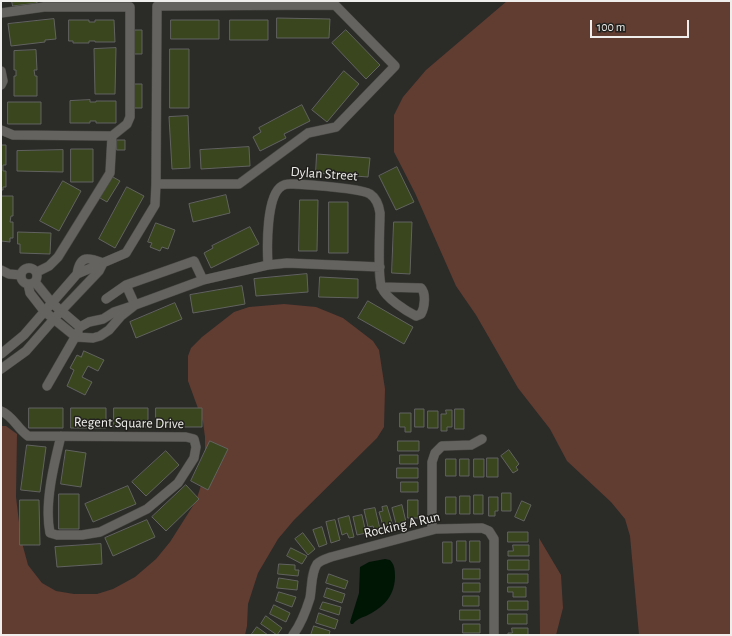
<!DOCTYPE html>
<style>
body{margin:0}
#map{position:relative;width:732px;height:636px;overflow:hidden;background:#2b2b28;font-family:"Alegreya Sans",sans-serif}
canvas{display:block}
.frame{position:absolute;inset:0;border:2px solid #efeeec;pointer-events:none}
.scale{position:absolute;left:590px;top:20px;width:99px;height:18px;box-sizing:border-box;border:2px solid #efeeec;border-top:0;padding-left:5px;font-size:12px;line-height:14px;white-space:nowrap;color:#efeeec;-webkit-text-stroke:3px #22211e;paint-order:stroke}
</style>
<div id="map">
<canvas width="732" height="636"></canvas>
<div class="frame"></div>
<div class="scale">100 m</div>
</div>
<script>
const ctx = document.querySelector('canvas').getContext('2d');
ctx.lineJoin = 'round';
function fill(path, color) { ctx.fillStyle = color; ctx.fill(path, 'evenodd'); }
function trace(path, color, width, dash) { ctx.strokeStyle = color; ctx.lineWidth = width; ctx.lineCap = dash ? 'butt' : 'round'; ctx.setLineDash(dash || []); ctx.stroke(path); }
function drawText(font, color, halo, rows, align = 'center') {
  ctx.font = font + ' "Alegreya Sans",sans-serif'; ctx.lineWidth = 3; ctx.setLineDash([]); ctx.textBaseline = 'middle'; ctx.strokeStyle = halo; ctx.fillStyle = color; for (const [text, x, y, turn = 0] of rows) {
    ctx.save(); ctx.translate(x, y); ctx.rotate((+turn || 0) * Math.PI / 180); ctx.textAlign = isNaN(turn) ? turn : align; if (halo) ctx.strokeText(text, 0, 0); ctx.fillText(text, 0, 0); ctx.restore();
  }
}
const green = new Path2D(`
 M507 1H731V635H639L630 536 625 519 611 502 567 461 550 429 518 388 476 315 456 286 415 193 394 152V115L403 97 426 70Z
 M284 304 316 307 343 318 373 341 379 350 385 389 384 427 377 438 294 520 278 539 258 573 248 604 247 626 245 635H1V426H6L17 434 16 497 21 539 28 565 42 583 56 591 74 594H97L113 589 135 577 156 559 170 542 196 501 205 473V437L203 422 188 381V356L191 348 202 337 234 312 249 307Z
 M539 538 561 575 563 608 556 635H540Z`);
const water = new Path2D(`
 M385 559 390 560C395 565 395 571 395 578 394 598 382 608 366 616 360 618 356 620 353 624H351L350 622 359 593 360 567 369 562Z`);
const building = new Path2D(`
 M12 1H37V3L13 6Z
 M277 18 330 19 329 38H277Z
 M54 19 56 39 45 40V42L11 46 8 24Z
 M69 20H89V22H95V20H114L115 42H95V41H89V43H73V41H69Z
 M171 20H219V39H171Z
 M230 20H268V40H230Z
 M135 30H142V54H134Z
 M346 30 380 65 366 79 332 43Z
 M116 48 115 94H95L94 49Z
 M170 49H189V108H170Z
 M36 50 37 70H34L35 76H37V96H14V76H16V70H14V51Z
 M344 71 359 84 327 122 312 110Z
 M134 84H142V108H135Z
 M90 100V102H96V101H116V123H96V121H90V123H70V101Z
 M8 102H41V124H8Z
 M302 105 310 121 284 134 286 138 260 151 253 137 261 132 259 128Z
 M188 116 190 168 172 169 169 117Z
 M117 140H125V150H117Z
 M1 145H6V165H3V171H6V187H3V190H1Z
 M249 147 250 166 201 169 200 150Z
 M71 149H93V182H71Z
 M63 150V172L17 171V151Z
 M317 154 370 158 368 177 316 173Z
 M397 167 414 202 396 210 379 176Z
 M113 177 120 181 107 202 100 198Z
 M63 181 81 191 59 231 40 221Z
 M127 187 144 196 115 248 99 239Z
 M226 195 230 213 193 222 189 204Z
 M1 196H13V216H11L10 222H13V238H10V242L1 241Z
 M300 200H318L317 251H299Z
 M329 202H348V253H329Z
 M394 222H412L410 274 392 273Z
 M156 223 175 230 168 249 162 247 160 251 150 247 152 243 148 242Z
 M250 227 259 244 211 268 204 253 213 248 212 246Z
 M18 232 51 233 50 254 20 253V244H18Z
 M307 274 308 292 256 296 254 279Z
 M320 277 358 279V298L319 297Z
 M242 286 245 304 193 313 190 295Z
 M368 301 413 327 404 344 358 318Z
 M175 303 182 319 136 338 130 322Z
 M84 351 104 360 98 371 88 366 82 377 92 382 85 395 67 386 74 370 70 368 77 355 81 357Z
 M29 408H63V428H29Z
 M71 408H106V428H71Z
 M114 408H148V427H114Z
 M156 408H202V427H156Z
 M415 409H424V427H415Z
 M455 409H464V429H455Z
 M446 410H452V427H447V431H441V414H446Z
 M428 411H438V428H428Z
 M400 413H411V432H405V427H400Z
 M210 441 228 449 208 490 191 481Z
 M398 441H419V451H398Z
 M27 445 46 447 40 492 21 490Z
 M66 450 86 453 81 487 61 484Z
 M509 450 519 464 516 467 518 470 513 473 501 456Z
 M166 451 179 465 146 496 132 482Z
 M400 455H418V464H400Z
 M487 458H498V477H487Z
 M446 459H456V476H446Z
 M460 459H469V476H460Z
 M474 459H484V477H474Z
 M397 468H418V478H397Z
 M401 482H418V492H401Z
 M186 485 199 499 166 531 152 517Z
 M128 486 136 504 93 522 85 504Z
 M502 493H511V511H502Z
 M59 494H79V529H59Z
 M474 495H483V514H474Z
 M460 496H470V514H460Z
 M446 497H456V514H446Z
 M489 497H498V511H495V516H489Z
 M20 500H39L40 545H20Z
 M408 500H418V518H408Z
 M522 501 531 505 524 521 515 517Z
 M402 505 406 522 396 524 392 508Z
 M387 506 393 526 384 529 379 512 383 511 382 507Z
 M375 508 380 529 375 531 373 526 368 527 364 510Z
 M362 515 366 533 357 535 353 517Z
 M349 516 354 537 349 538 347 533 342 535 338 519Z
 M147 520 155 537 113 556 105 538Z
 M335 520 340 540 331 543 326 522Z
 M322 527 327 544 319 547 313 530Z
 M508 532H528V542H508Z
 M303 533 315 549 308 555 295 539Z
 M457 541H466V561H457Z
 M470 541H480V562H470Z
 M443 542H452V563H443Z
 M101 544 102 564 57 567 55 547Z
 M513 545H529V556H508V551H513Z
 M291 548 307 556 302 564 287 556Z
 M508 560H529V570H508Z
 M279 564 295 565V570H299L298 576 278 574Z
 M463 569H480V579H463Z
 M329 574 348 581 345 589 326 583Z
 M508 574H528V583H508Z
 M279 578 298 581 297 590 277 588Z
 M463 583H480V592H463Z
 M508 587H526V597H513V592H508Z
 M327 588 345 594 342 603 324 597Z
 M279 592 296 597 292 607 276 601Z
 M463 596H479V606H463Z
 M508 601H528V610H508Z
 M323 602 341 607 339 615 320 609Z
 M274 605 290 613 286 622 270 614Z
 M460 610H480V620H460Z
 M319 613 338 620 335 629 316 623Z
 M508 614H527V624H508Z
 M266 616 282 628 277 635 261 624Z
 M463 624H480V633H463Z
 M314 626 330 631 329 635H311Z
 M257 627 268 635H253L252 634Z
 M512 628H528V635H508V633H512Z`);
const minor = new Path2D(`
 M335 5 395 66 336 127 308 133 239 184H156L157 6Z
 M1 13 44 7H130V117L127 124 112 136 110 173 58 257 49 266 37 272
 M1 71 3 81 1 85
 M1 130 13 135 112 136
 M268 265C267 248 266 195 282 186 286 183 290 184 294 184 308 185 360 188 370 194 376 198 379 206 380 213 380 227 377 278 382 288 386 298 406 311 416 316L421 314C425 307 426 293 421 288L381 287
 M21 276a8 8 0 1 1 16 0a8 8 0 1 1-16 0Z
 M1 270 9 274 21 275
 M77 274C80 255 88 257 103 263
 M203 280 194 261 126 285 135 305 203 280 268 265 287 263 380 267
 M28 284 30 293 44 311 76 337 93 338 100 336 109 330 121 316 135 305 114 312 103 319 89 322 80 327 52 303 35 282
 M106 299 126 285
 M1 354 24 335 77 274 126 253 155 205 156 184
 M1 369 26 351 61 311 99 271 103 263
 M47 386 78 332
 M1 411C13 416 17 428 28 436L186 437 194 439 196 447 194 458 178 483 147 509 100 532 82 535H57L50 533C44 504 54 464 61 436
 M432 530V462L435 453 442 446 471 445 482 439
 M293 635C301 624 306 611 310 598 312 587 311 573 317 564 321 560 326 559 331 557L436 529 482 528 489 531 494 539V635`);
const streetNames = [
 ["Dylan Street",324,174,4],
 ["Regent Square Drive",129,423,1],
 ["Rocking A Run",402,525,-13]
];
fill(green, '#613c31');
fill(water, '#001605');
fill(building, '#39461e');
trace(building, '#626360', 1);
trace(minor, '#494845', 10);
trace(minor, '#64635f', 9);
drawText('14px', '#efeeec', '#22211e', streetNames);
</script>
